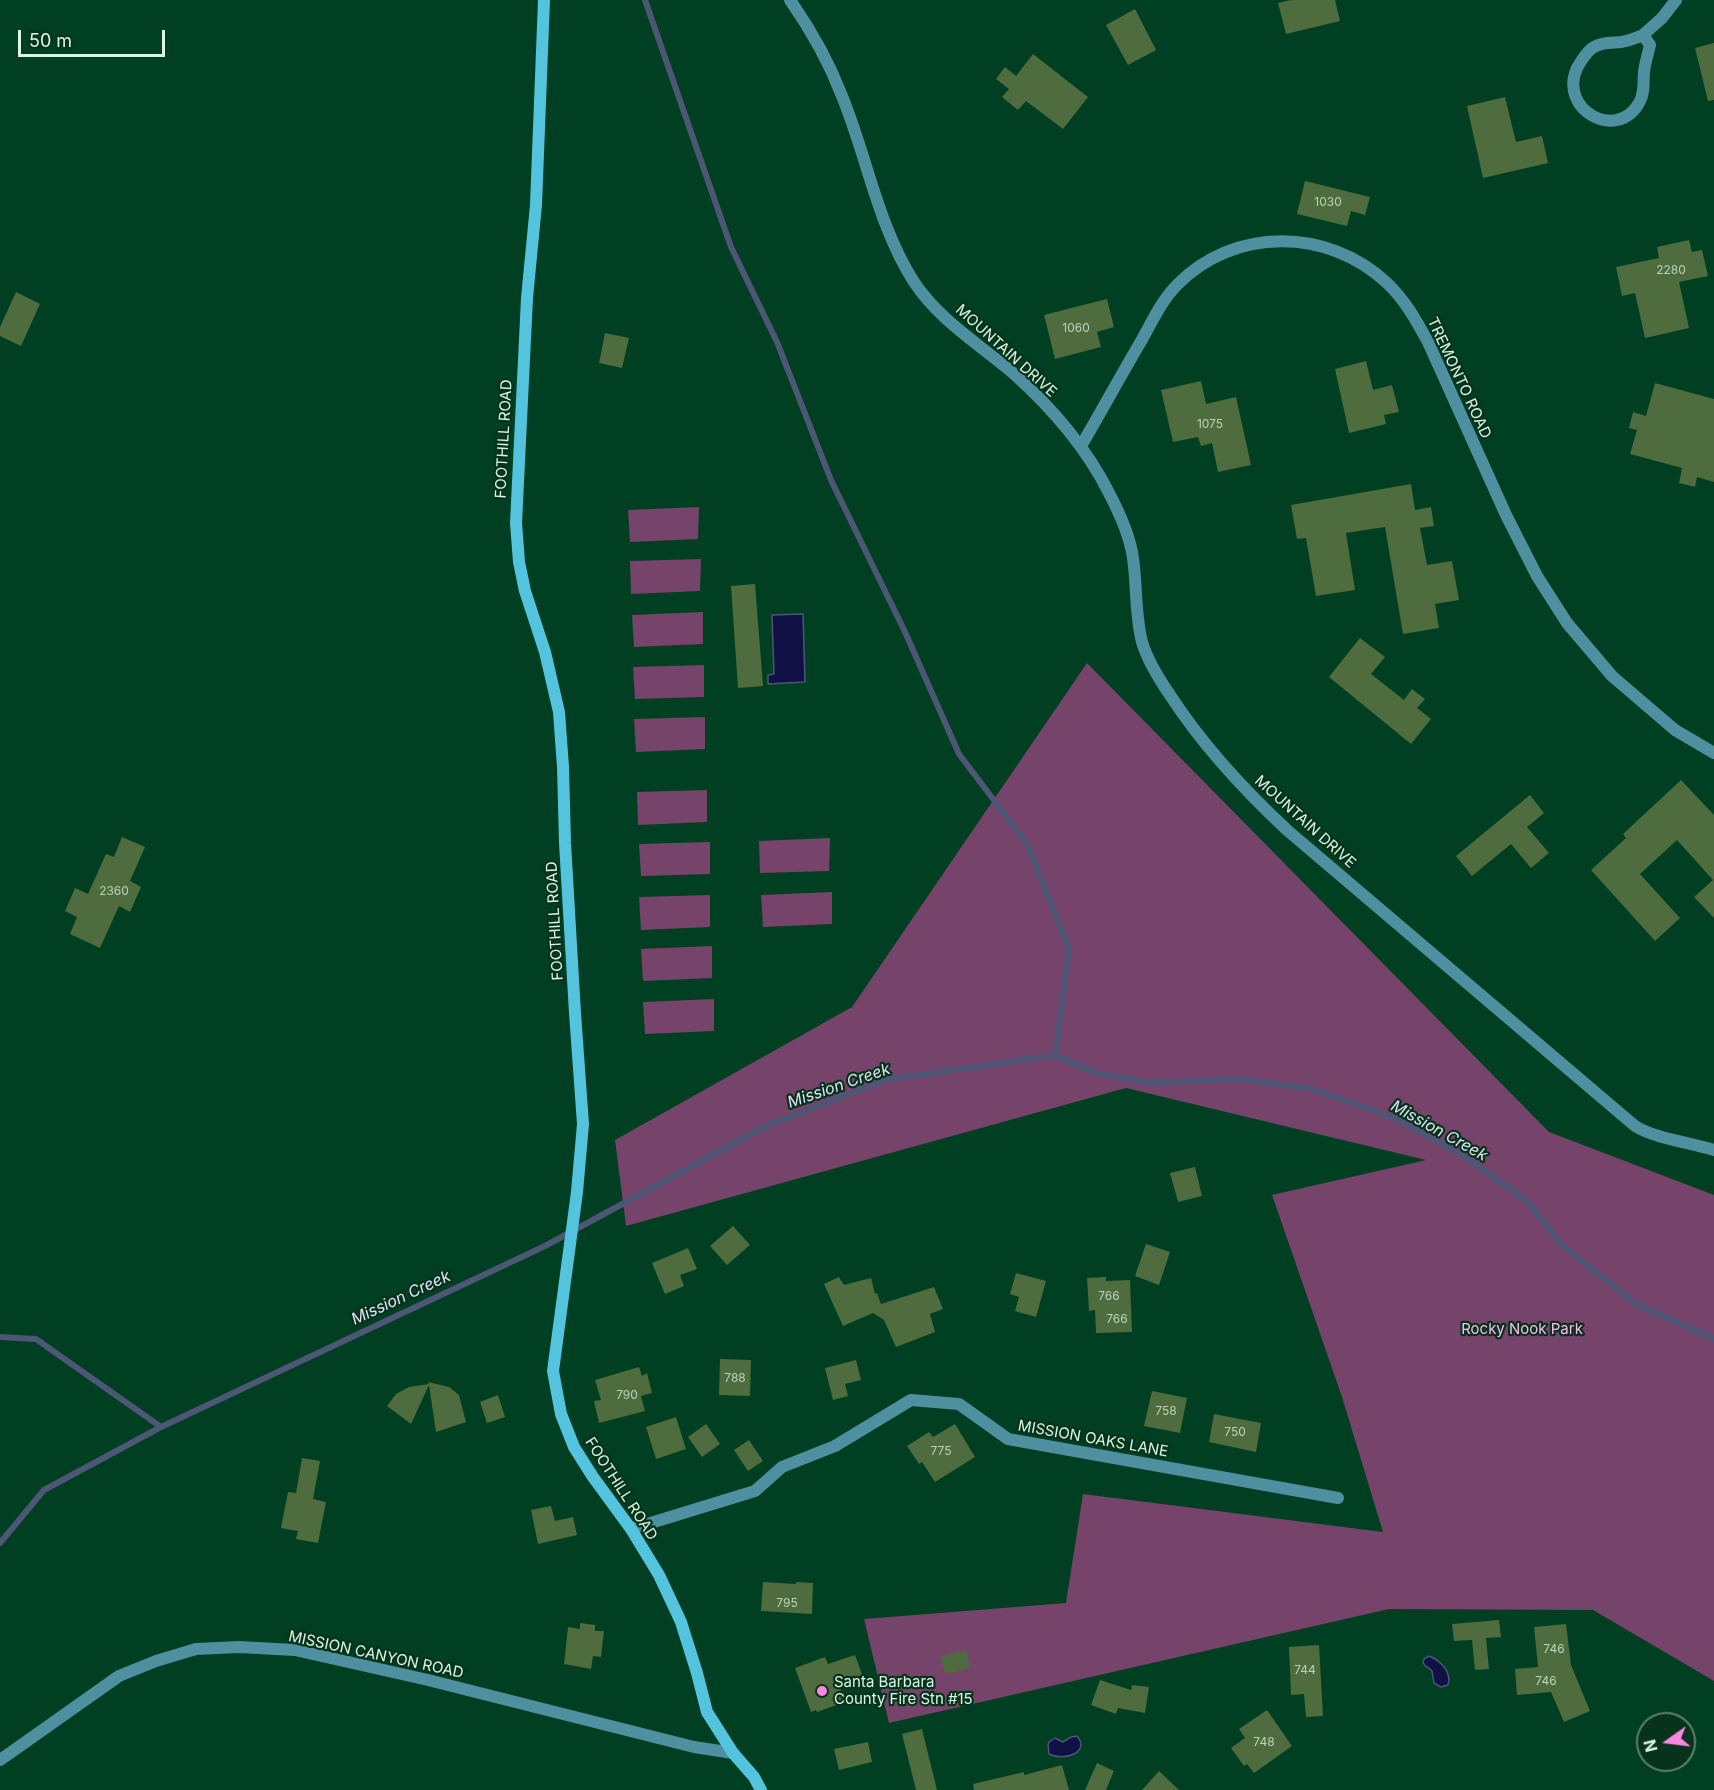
<!DOCTYPE html>
<style>
body{margin:0}
#map{position:relative;width:1714px;height:1790px;overflow:hidden;background:#013f22;font-family:Inter,sans-serif}
canvas{display:block}
.north{position:absolute;left:1636px;top:1712px;width:60px;height:60px;box-sizing:border-box;background:#07331c;border:2px solid #5b816c;border-radius:50%;rotate:256deg;font-size:16px;font-weight:700;line-height:24px;text-align:center;color:#daf6e3}
.north::after{content:'';display:block;margin:auto;width:21px;height:27px;background:#fc86e3;clip-path:polygon(50% 0,100% 100%,50% 72%,0 100%)}
.scale{position:absolute;left:18px;top:30px;width:147px;height:27px;box-sizing:border-box;border:3px solid #daf6e3;border-top:0;padding-left:8px;font-size:18px;line-height:21px;white-space:nowrap;color:#daf6e3;-webkit-text-stroke:4px #07331c;paint-order:stroke}
</style>
<div id="map">
<canvas width="1714" height="1790"></canvas>
<div class="north">N</div>
<div class="scale">50 m</div>
</div>
<script>
const ctx = document.querySelector('canvas').getContext('2d');
ctx.lineJoin = 'round';
function fill(path, color) { ctx.fillStyle = color; ctx.fill(path, 'evenodd'); }
function trace(path, color, width, dash) { ctx.strokeStyle = color; ctx.lineWidth = width; ctx.lineCap = dash ? 'butt' : 'round'; ctx.setLineDash(dash || []); ctx.stroke(path); }
function drawText(font, color, halo, rows, align = 'center') {
  ctx.font = font + ' Inter,sans-serif'; ctx.lineWidth = 4.5; ctx.setLineDash([]); ctx.textBaseline = 'middle'; ctx.strokeStyle = halo; ctx.fillStyle = color; for (const [text, x, y, turn = 0] of rows) {
    ctx.save(); ctx.translate(x, y); ctx.rotate((+turn || 0) * Math.PI / 180); ctx.textAlign = isNaN(turn) ? turn : align; if (halo) ctx.strokeText(text, 0, 0); ctx.fillText(text, 0, 0); ctx.restore();
  }
}
const green = new Path2D(`
 M699 507 698 539 630 542 628 510Z
 M701 559 700 591 631 594 630 561Z
 M703 612V644L634 647 632 615Z
 M1087 663 1549 1132 1714 1195V1681L1593 1610 1389 1609 889 1723 864 1619 1066 1603 1083 1494 1383 1532 1342 1397 1272 1195 1426 1160 1126 1088 626 1226 615 1140 852 1007Z
 M704 665V697L635 699 633 667Z
 M705 717V749L636 752 634 719Z
 M707 790V822L638 825 637 792Z
 M830 838 829 871 760 873 759 841Z
 M710 842V874L641 876 639 844Z
 M832 892V924L763 927 761 895Z
 M710 895V927L641 930 639 897Z
 M712 946V978L643 981 641 949Z
 M714 999V1031L645 1034 643 1002Z`);
const water = new Path2D(`
 M803 614 805 682 768 684V675L774 674 772 615Z
 M1429 1656C1441 1661 1452 1672 1448 1685L1441 1687 1434 1683 1432 1671C1428 1666 1421 1666 1424 1659Z
 M1077 1736C1091 1752 1064 1762 1049 1754L1048 1745 1049 1742 1055 1738 1063 1742 1071 1737Z`);
const stream = new Path2D(`
 M645 0 731 247 777 342 831 480 905 632 959 754 1027 844 1069 949 1055 1055
 M0 1337 36 1339 161 1427
 M0 1543 44 1490 161 1427 545 1246 766 1126 886 1080 1055 1055 1096 1073 1150 1083 1239 1079 1313 1089 1399 1120 1465 1157 1527 1201 1563 1246 1636 1304 1714 1339`);
const building = new Path2D(`
 M1291 0H1335L1340 21 1286 34 1278 3Z
 M1135 9 1156 50 1128 65 1106 25Z
 M1714 43V100L1708 101 1695 48Z
 M1033 54 1088 97 1063 129 1026 101 1018 110 1002 97 1009 89 996 79 1005 67 1016 76Z
 M1505 97 1516 142 1542 136 1548 163 1483 178 1467 106Z
 M1305 181 1370 197 1365 215 1351 211 1347 226 1297 214Z
 M1689 240 1692 252 1702 250 1708 276 1679 282 1689 328 1645 338 1635 293 1622 296 1616 267 1659 258 1657 247Z
 M16 292 40 304 21 346 0 336V327Z
 M1107 299 1114 327 1097 332 1101 347 1055 359 1044 315Z
 M605 333 629 338 622 368 599 363Z
 M1366 361 1373 390 1392 385 1399 412 1384 415 1386 424 1349 433 1335 369Z
 M1201 381 1206 404 1236 397 1251 465 1218 472 1212 443 1201 446 1198 437 1173 442 1161 390Z
 M1655 383 1714 399V482L1697 477 1695 487 1679 483 1682 468 1630 454 1637 430 1629 428 1633 412 1646 416Z
 M1411 484 1415 510 1431 507 1434 526 1420 528 1427 565 1452 561 1459 600 1435 604 1439 628 1403 634 1385 527 1346 533 1355 590 1316 596 1306 538 1297 539 1291 505Z
 M755 584 763 686 738 688 731 586Z
 M1360 638 1385 657 1371 674 1404 700 1412 689 1425 699 1417 708 1431 719 1411 744 1329 677Z
 M1681 780 1714 815V918L1694 897 1713 880 1677 840 1640 874 1680 918 1655 941 1591 870 1626 838 1623 834Z
 M1530 795 1544 813 1527 827 1549 853 1531 868 1511 844 1472 876 1456 856Z
 M122 837 145 847 130 881 141 887 130 912 119 906 100 948 70 934 77 917 65 911 75 888 88 894 106 854 114 857Z
 M1195 1167 1202 1196 1178 1202 1170 1173Z
 M733 1226 750 1245 727 1265 710 1246Z
 M1146 1244 1170 1252 1159 1285 1135 1276Z
 M688 1248 697 1269 680 1275 684 1286 665 1294 652 1263Z
 M1016 1273 1046 1281 1036 1317 1015 1311 1019 1297 1010 1294Z
 M839 1277 844 1285 871 1278 875 1294 877 1293 881 1304 934 1287 943 1309 930 1314 935 1332 896 1347 884 1320 873 1313 843 1326 824 1284Z
 M1106 1277V1281L1130 1280 1132 1332 1096 1333 1095 1310 1089 1311 1087 1278Z
 M720 1359 751 1360 750 1396 719 1395Z
 M856 1360 861 1380 845 1384 848 1396 833 1400 825 1368Z
 M639 1367 642 1376 647 1373 652 1393 641 1396 645 1411 599 1423 594 1401 601 1400 595 1380Z
 M428 1382 449 1387 459 1395 466 1422 436 1432 429 1385 411 1424 387 1406 396 1394 409 1387 429 1384Z
 M1152 1391 1187 1398 1180 1433 1144 1426Z
 M498 1395 505 1417 487 1423 480 1402Z
 M1214 1414 1261 1423 1256 1452 1209 1442Z
 M676 1417 686 1449 656 1459 646 1427Z
 M706 1424 720 1444 702 1457 688 1437Z
 M955 1424 975 1457 935 1482 922 1462 919 1464 907 1446 929 1432 933 1437Z
 M749 1440 763 1461 748 1471 734 1450Z
 M302 1458 320 1461 313 1499 326 1502 318 1543 296 1539 298 1531 281 1528 288 1492 296 1493Z
 M551 1506 555 1521 573 1517 577 1535 538 1544 531 1510Z
 M763 1582 796 1584V1582L813 1583 812 1614 761 1611Z
 M1499 1620 1501 1637 1486 1638 1489 1669 1475 1670 1472 1640 1454 1641 1452 1624Z
 M580 1623 595 1625V1631H604L601 1657 593 1656 591 1669 564 1664 568 1627 580 1629Z
 M1566 1624 1571 1665 1590 1711 1564 1722 1551 1692 1517 1695 1515 1669 1538 1667 1534 1627Z
 M1319 1645 1323 1716 1306 1717 1304 1694 1291 1695 1289 1647Z
 M966 1650 970 1668 945 1674 941 1656Z
 M855 1655 864 1680 840 1688 845 1702 817 1712 816 1710 811 1712 795 1668 825 1657 828 1664Z
 M1100 1680 1131 1690 1132 1685 1149 1687 1145 1713 1118 1708 1116 1714 1091 1705Z
 M1267 1710 1292 1746 1254 1773 1247 1764 1244 1766 1231 1748 1245 1738 1239 1729Z
 M922 1729 937 1790H916L902 1734Z
 M868 1742 872 1762 839 1770 834 1749Z
 M1097 1763 1114 1771 1106 1790H1085Z
 M1062 1765 1069 1790H974L973 1784 1024 1772V1775Z
 M1159 1771 1179 1790H1142Z`);
const minor = new Path2D(`
 M790 0C811 30 829 62 842 96 867 157 878 226 914 282 939 320 979 344 1013 373 1051 407 1086 447 1109 493 1119 512 1130 536 1133 558 1137 586 1135 615 1142 642 1148 662 1159 679 1170 695 1203 746 1243 789 1287 830L1635 1126C1656 1139 1689 1142 1714 1150
 M1643 35 1650 45C1648 54 1645 63 1644 72 1643 83 1645 93 1639 103 1617 142 1558 110 1577 68 1581 61 1585 54 1591 49 1600 42 1610 43 1621 42 1629 41 1636 38 1643 35Z
 M1643 35 1662 18 1676 0
 M1081 446C1101 412 1120 377 1140 343 1151 324 1161 301 1177 285 1233 227 1328 227 1387 283 1405 300 1416 320 1428 342L1506 515 1537 576 1567 623 1612 676 1675 730 1714 753
 M631 1529 755 1491 782 1467 835 1446 911 1400 959 1404 1008 1439 1338 1498
 M0 1760 119 1676 156 1661 196 1649 239 1647 295 1650 428 1680 694 1747 733 1753`);
const secondary = new Path2D(`
 M544 0 536 205 527 298 516 523 519 562 525 591 545 652 559 712 563 767 565 843 575 1013 583 1124 577 1192 553 1371 561 1414 574 1447 593 1477 631 1529 659 1575 681 1622 697 1673 707 1712 733 1753 754 1777 761 1790`);
const markers = [
 [822,1691,6,"#fc86e3"]
];
const numberNames = [
 ["1030",1328,202],
 ["2280",1671,270],
 ["1060",1076,328],
 ["1075",1210,424],
 ["2360",114,891],
 ["766",1109,1296],
 ["766",1117,1319],
 ["788",735,1378],
 ["790",627,1395],
 ["758",1166,1411],
 ["750",1235,1432],
 ["775",941,1451],
 ["795",787,1603],
 ["746",1554,1649],
 ["744",1305,1670],
 ["746",1546,1681],
 ["748",1264,1742]
];
const streetNames = [
 ["MOUNTAIN DRIVE",1006,351,42],
 ["TREMONTO ROAD",1459,378,65],
 ["FOOTHILL ROAD",504,439,-87],
 ["MOUNTAIN DRIVE",1305,822,42],
 ["FOOTHILL ROAD",555,921,-93],
 ["MISSION OAKS LANE",1093,1439,10],
 ["FOOTHILL ROAD",621,1489,57],
 ["MISSION CANYON ROAD",376,1655,12]
];
const parkNames = [
 ["Rocky Nook Park",1522,1329]
];
const poiNames = [
 ["Santa Barbara",834,1682],
 ["County Fire Stn #15",834,1699]
];
const waterNames = [
 ["Mission Creek",839,1086,-19],
 ["Mission Creek",1439,1131,29],
 ["Mission Creek",401,1298,-25]
];
fill(green, '#76446b');
fill(water, '#111146');
trace(water, '#4d5675', 1.5);
trace(stream, '#4d5675', 6);
fill(building, '#4e6c3e');
trace(minor, '#4f90a0', 12);
trace(secondary, '#54c3dd', 12);
for (const [x, y, r, color] of markers) { const dot = new Path2D(); dot.arc(x, y, r, 0, 2 * Math.PI); ctx.fillStyle = color; ctx.fill(dot); trace(dot, '#07331c', 2); }
drawText('12px', '#b7d4ba', null, numberNames);
drawText('15px', '#daf6e3', '#07331c', streetNames);
drawText('15px', '#fbe', '#07331c', parkNames);
drawText('15px', '#daf6e3', '#07331c', poiNames, 'left');
drawText('italic 16px', '#dfe3f5', '#07331c', waterNames);
</script>
